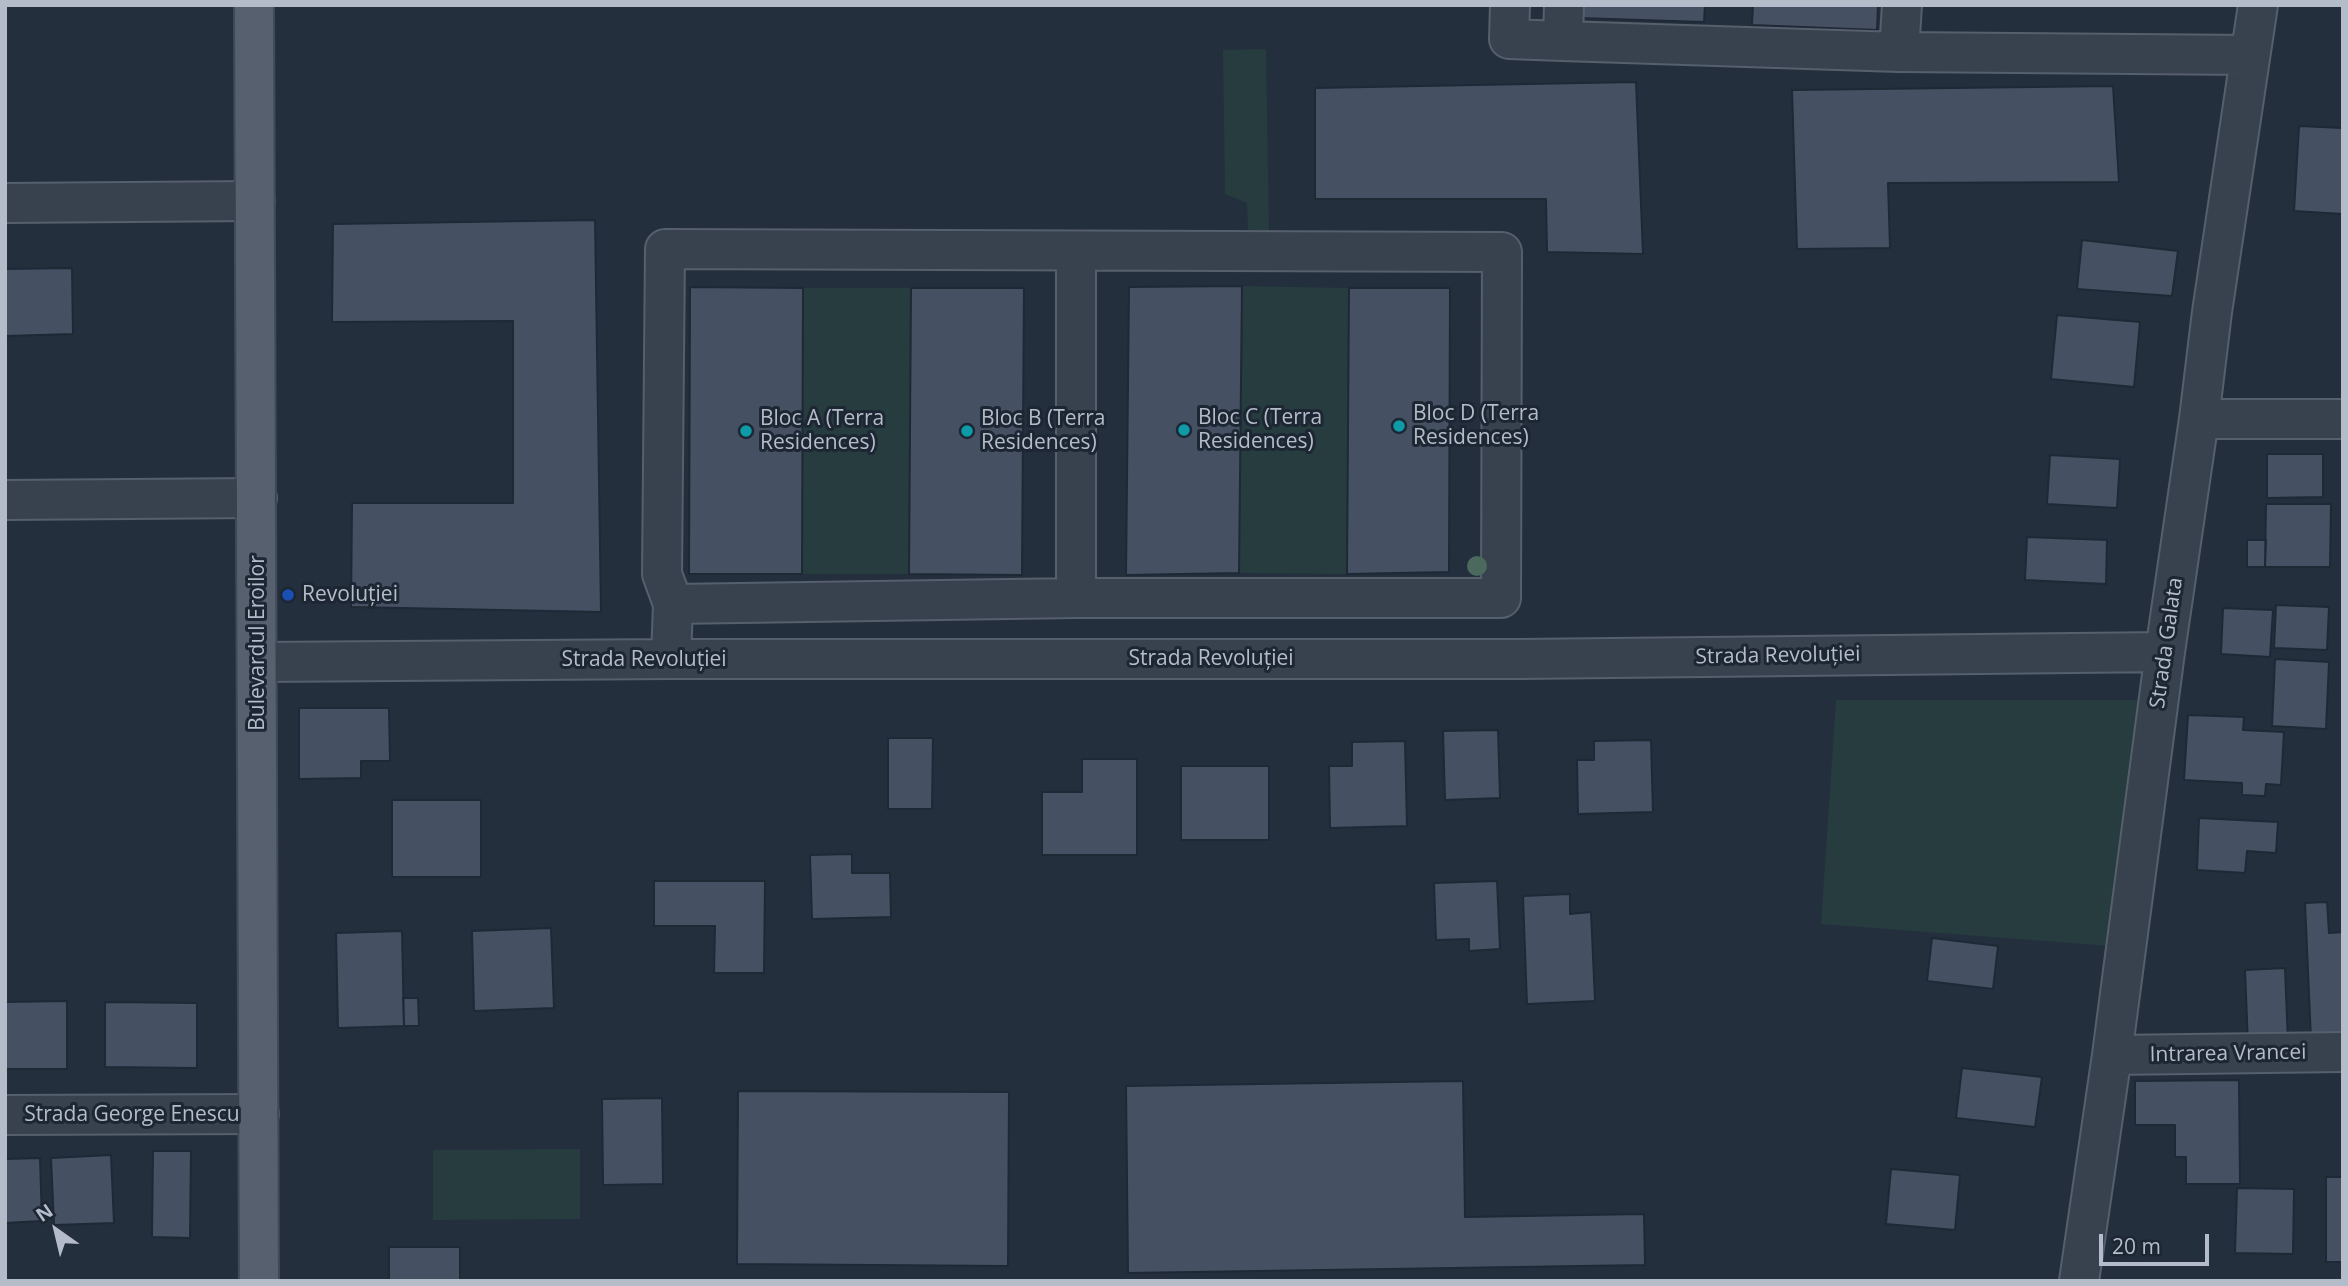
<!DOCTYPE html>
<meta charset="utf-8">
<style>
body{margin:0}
#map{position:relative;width:2348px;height:1286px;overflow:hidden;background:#242f3e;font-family:"Open Sans",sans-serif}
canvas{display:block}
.frame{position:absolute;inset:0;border:7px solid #b4bcc9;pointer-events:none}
.north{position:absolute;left:21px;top:1195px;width:70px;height:70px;-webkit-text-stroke:5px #1d2633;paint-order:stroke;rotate:326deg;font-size:19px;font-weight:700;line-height:28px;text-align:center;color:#b4bcc9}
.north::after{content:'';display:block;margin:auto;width:24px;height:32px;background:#b4bcc9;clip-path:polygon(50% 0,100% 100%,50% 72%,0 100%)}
.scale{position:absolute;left:2099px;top:1234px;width:110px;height:32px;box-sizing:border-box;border:4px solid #b4bcc9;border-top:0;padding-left:9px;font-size:21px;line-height:24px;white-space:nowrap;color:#b4bcc9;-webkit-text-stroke:5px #1d2633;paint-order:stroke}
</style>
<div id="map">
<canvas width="2348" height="1286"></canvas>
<div class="frame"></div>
<div class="north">N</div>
<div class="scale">20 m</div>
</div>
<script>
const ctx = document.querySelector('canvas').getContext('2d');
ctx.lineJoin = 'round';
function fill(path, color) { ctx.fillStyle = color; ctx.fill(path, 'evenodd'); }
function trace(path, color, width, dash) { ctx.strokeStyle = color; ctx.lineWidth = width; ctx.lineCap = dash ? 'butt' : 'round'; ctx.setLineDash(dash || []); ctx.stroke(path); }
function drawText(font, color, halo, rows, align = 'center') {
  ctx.font = font + ' "Open Sans",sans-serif'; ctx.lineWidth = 6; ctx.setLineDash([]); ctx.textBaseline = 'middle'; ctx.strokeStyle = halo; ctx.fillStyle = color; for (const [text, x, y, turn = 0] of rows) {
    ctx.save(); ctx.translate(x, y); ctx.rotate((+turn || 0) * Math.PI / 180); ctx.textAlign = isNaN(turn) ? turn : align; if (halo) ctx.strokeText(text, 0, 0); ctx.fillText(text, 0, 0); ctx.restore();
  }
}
const green = new Path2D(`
 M1266 49 1269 232 1249 250 1247 203 1225 194 1223 50Z
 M1242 286 1349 288 1347 574 1239 573Z
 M803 288H911L909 574H802Z
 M1836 700H2145L2110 946 1821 924Z
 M580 1149V1219L433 1220V1150Z`);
const building = new Path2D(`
 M1580 5H1705L1704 22 1579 18Z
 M1753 5H1878L1877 30 1752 25Z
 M1636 82 1643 254 1547 252 1546 199H1315V88Z
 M2113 86 2119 182 1888 183 1890 248 1797 249 1792 90Z
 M2299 126 2343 128V214L2294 211Z
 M595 220 601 612 351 607 352 503H513V321L332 322 333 224Z
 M2082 240 2178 251 2172 296 2077 289Z
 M72 268 73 334 5 336V269Z
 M1242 286 1239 573 1126 575 1129 287Z
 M690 287 803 288 802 574H689Z
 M911 288H1024L1022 575 909 574Z
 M1349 288H1450L1449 572 1347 574Z
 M2057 315 2140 322 2134 387 2051 379Z
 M2267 454H2323V497L2267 498Z
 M2050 455 2120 459 2117 508 2047 504Z
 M2266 504H2331L2330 567H2265Z
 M2027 537 2107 540 2106 584 2025 580Z
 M2247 540H2266L2265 567H2247Z
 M2276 605 2329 607 2327 650 2274 648Z
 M2223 608 2273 610 2270 657 2221 654Z
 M2275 659 2329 662 2326 729 2272 726Z
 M299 708H389L390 761H361V778L299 779Z
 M2188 715 2244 717 2243 730 2284 732 2281 785 2266 784 2265 796 2242 795V783L2184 780Z
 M1498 730 1500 798 1445 800 1443 731Z
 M888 738H933L932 809H888Z
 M1651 740 1653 812 1578 814 1577 760H1594V741Z
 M1405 741 1407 826 1330 828 1329 766H1352V742Z
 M1082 759H1137V855H1042V792H1082Z
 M1181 766H1269V840H1181Z
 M392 800H481V877H392Z
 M2199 818 2278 822 2276 853 2247 851 2245 873 2197 870Z
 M852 854V873H890L891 917 812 919 810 855Z
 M654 881H765L764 973H714L715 926H654Z
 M1497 881 1500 949 1469 951V939L1436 940 1434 883Z
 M1570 894V914L1591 912 1595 1001 1527 1004 1523 896Z
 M2327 902 2329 933 2343 932V1039L2311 1040 2305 903Z
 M551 928 554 1008 474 1011 472 931Z
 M402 931 404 1026 338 1028 336 933Z
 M1932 938 1998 946 1993 989 1927 981Z
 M2285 968 2288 1042 2248 1045 2245 970Z
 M403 998H418L419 1026H404Z
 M67 1001V1069H5V1002Z
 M105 1002 197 1003V1068L105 1067Z
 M1962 1068 2042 1077 2035 1127 1956 1118Z
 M2239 1080 2240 1184H2186V1157H2175V1125H2135V1081Z
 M1463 1081 1465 1217 1644 1214 1645 1265 1128 1273 1126 1086Z
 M738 1091 1009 1092 1008 1266 737 1264Z
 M662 1098 663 1184 603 1185 602 1099Z
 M153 1151H191L190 1238 152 1237Z
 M111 1155 114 1223 54 1225 51 1158Z
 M40 1158 42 1221 5 1223V1159Z
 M1891 1169 1960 1175 1955 1230 1886 1224Z
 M2326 1177H2343V1262H2326Z
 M2237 1188 2294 1189 2293 1254 2235 1253Z
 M389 1247H460V1281H389Z`);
const minor = new Path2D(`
 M1510 5 1509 39 1563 41
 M1564 5 1563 41 1899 52 2250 55
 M1899 52 1902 5
 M5 203 255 201
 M1076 251V598
 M2199 419H2343
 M5 500 257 498
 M671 659 673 604 662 574 665 249 1502 252 1501 598H1076L673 604
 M258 662 671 659H1520L2165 652
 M2112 1055 2343 1052
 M5 1115 259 1114
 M2079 1281 2112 1055 2165 652 2199 419 2212 312 2258 5`);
const major = new Path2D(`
 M254 5 259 1281`);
const trees = [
 [1477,566]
];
const markers = [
 [1399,426,7,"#0f9aa8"],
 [1184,430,7,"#0f9aa8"],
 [746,431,7,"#0f9aa8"],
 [967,431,7,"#0f9aa8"],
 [288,595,7,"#1a4fb4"]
];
const poiNames = [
 ["Bloc D (Terra",1413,414],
 ["Residences)",1413,438],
 ["Bloc C (Terra",1198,418],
 ["Residences)",1198,442],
 ["Bloc A (Terra",760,419],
 ["Residences)",760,443],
 ["Bloc B (Terra",981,419],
 ["Residences)",981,443],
 ["Revoluției",302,595]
];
const streetNames = [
 ["Bulevardul Eroilor",258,643,-90],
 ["Strada Galata",2167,643,-82],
 ["Strada Revoluției",1778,656,-1],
 ["Strada Revoluției",1211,659],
 ["Strada Revoluției",644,660],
 ["Intrarea Vrancei",2228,1054,-1],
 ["Strada George Enescu",132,1115]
];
fill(green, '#263c3f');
fill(building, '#455162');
trace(building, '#1f2835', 2);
trace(minor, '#565f6c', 42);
trace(major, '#414a57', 42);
trace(minor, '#38414e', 38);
trace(major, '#56606e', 38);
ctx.fillStyle = '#4b6a5d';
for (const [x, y] of trees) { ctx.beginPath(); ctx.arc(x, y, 10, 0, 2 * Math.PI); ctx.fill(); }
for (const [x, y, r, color] of markers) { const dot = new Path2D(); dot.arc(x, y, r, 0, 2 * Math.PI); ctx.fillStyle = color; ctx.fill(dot); trace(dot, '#1d2633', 2.5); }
drawText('21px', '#b4bcc9', '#1d2633', poiNames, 'left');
drawText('21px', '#b4bcc9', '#1d2633', streetNames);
</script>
